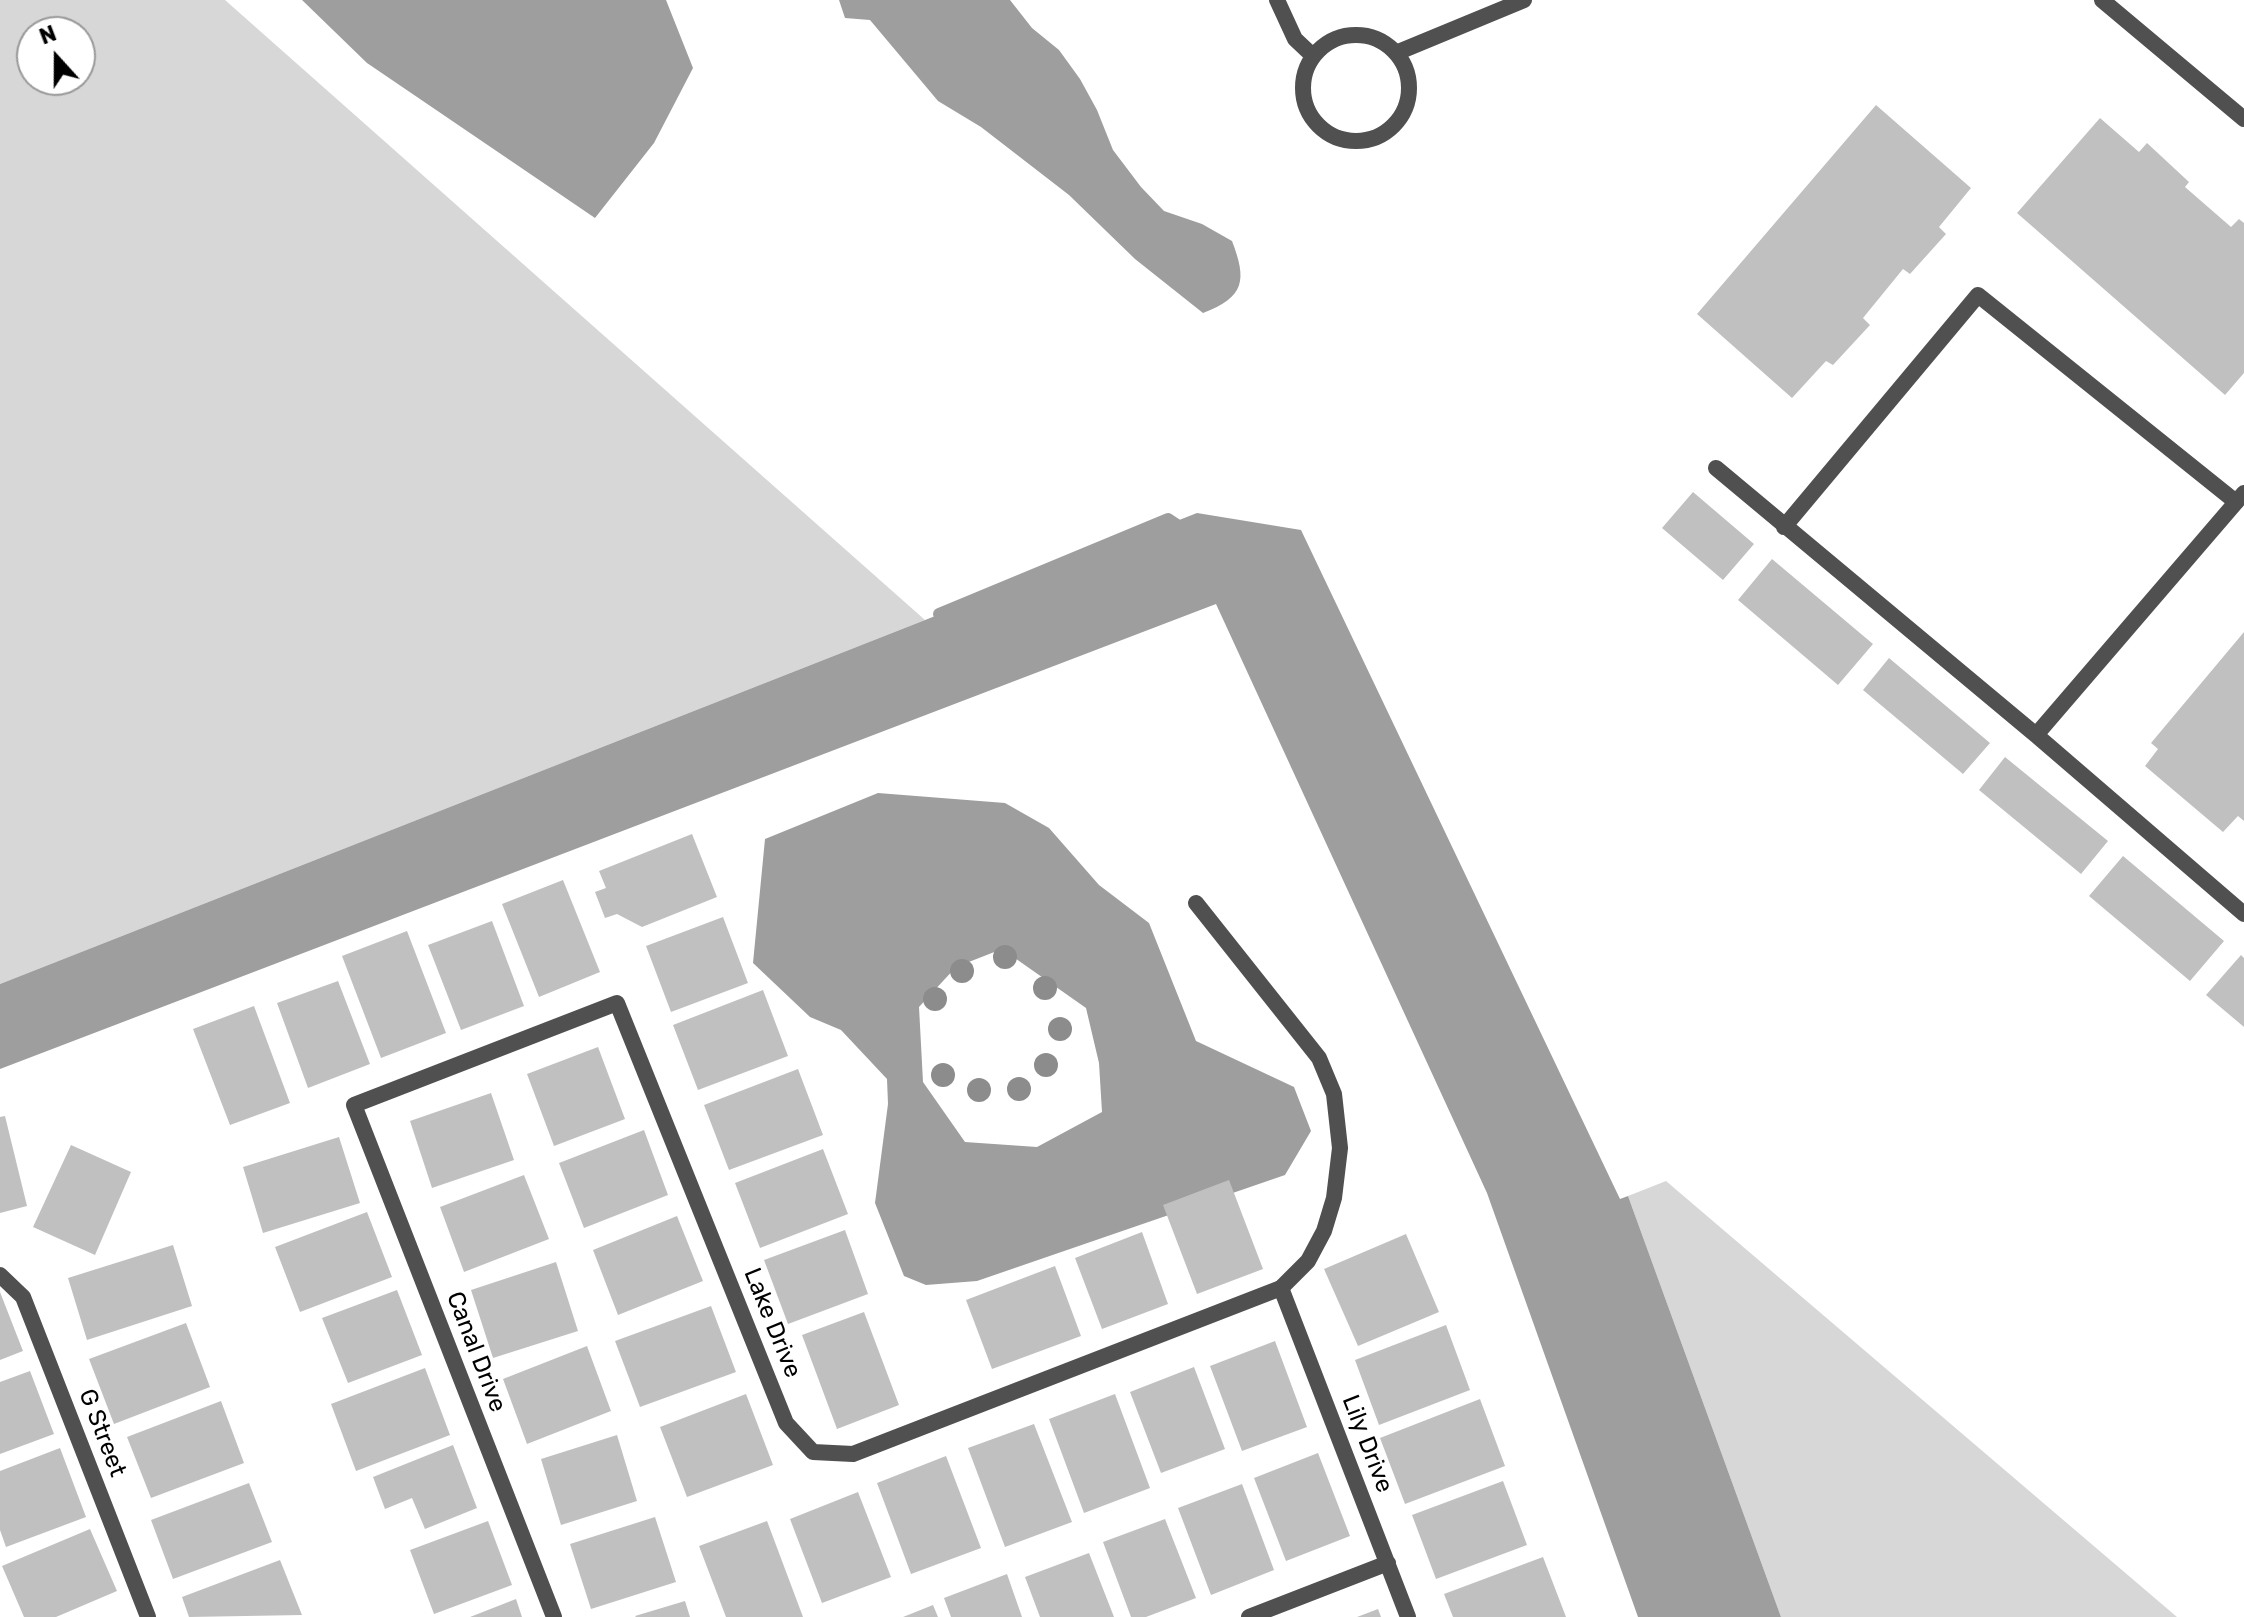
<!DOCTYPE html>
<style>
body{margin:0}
#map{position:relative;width:2244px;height:1617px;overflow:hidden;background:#fff;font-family:Rubik,sans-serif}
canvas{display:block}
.north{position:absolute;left:16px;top:16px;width:80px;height:80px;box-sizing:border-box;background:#fff;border:2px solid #999;border-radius:50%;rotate:339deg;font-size:22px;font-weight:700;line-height:32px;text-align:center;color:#000}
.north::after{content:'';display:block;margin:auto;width:28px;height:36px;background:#000;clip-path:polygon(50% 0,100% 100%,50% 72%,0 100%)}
</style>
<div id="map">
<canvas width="2244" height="1617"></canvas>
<div class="north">N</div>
</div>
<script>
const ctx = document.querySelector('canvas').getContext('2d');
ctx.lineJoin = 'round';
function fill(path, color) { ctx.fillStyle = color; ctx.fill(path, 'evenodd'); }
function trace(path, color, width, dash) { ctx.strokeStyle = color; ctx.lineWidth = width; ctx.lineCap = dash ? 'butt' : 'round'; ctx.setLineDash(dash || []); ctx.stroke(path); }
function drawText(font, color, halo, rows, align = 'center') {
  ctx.font = font + ' Rubik,sans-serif'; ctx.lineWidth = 7; ctx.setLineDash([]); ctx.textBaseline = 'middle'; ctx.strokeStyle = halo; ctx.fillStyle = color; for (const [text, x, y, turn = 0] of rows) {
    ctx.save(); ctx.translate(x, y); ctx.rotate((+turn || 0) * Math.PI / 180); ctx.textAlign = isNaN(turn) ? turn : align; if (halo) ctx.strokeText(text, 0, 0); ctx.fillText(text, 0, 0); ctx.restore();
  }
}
const green = new Path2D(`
 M0 0H225L925 620 0 984ZM32 32H80V80H32Z
 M1666 1181 2177 1617H1781L1628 1196Z`);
const water = new Path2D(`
 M302 0H666L693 68 654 143 595 218 367 63Z
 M839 0H1010L1032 28 1059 50 1080 79 1097 110 1113 150 1141 187 1164 211 1202 224 1232 241C1247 280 1245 297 1203 313L1135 259 1069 195 981 127 938 101 870 20 845 18Z
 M1197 513 1301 530 1620 1199 1628 1196 1781 1617H1638L1487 1193 1216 604 0 1069V984Z
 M878 793 1005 803 1049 828 1099 885 1149 923 1196 1041 1294 1087 1311 1131 1285 1175 977 1281 926 1285 904 1276 875 1203 888 1104 887 1079 841 1030 810 1017 753 963 765 839ZM1002 949 1086 1008 1099 1063 1102 1112 1037 1147 965 1142 923 1082 919 1007 956 967Z`);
const stream = new Path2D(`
 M939 614 1168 519 1186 531`);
const building = new Path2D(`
 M1876 105 1971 188 1939 227 1946 234 1910 274 1903 269 1863 318 1870 325 1833 365 1826 361 1792 398 1697 314Z
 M2100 118 2139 152 2147 143 2189 182 2185 187 2231 227 2239 219 2244 223V373L2225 395 2017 213Z
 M1693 492 1754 544 1723 580 1662 528Z
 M1772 559 1873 644 1838 685 1738 600Z
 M2244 632V821L2238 816 2223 832 2145 766 2158 749 2151 743Z
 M1889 658 1990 743 1963 774 1863 690Z
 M2005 757 2108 841 2081 874 1979 790Z
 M692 834 717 897 642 927 617 914 605 918 595 892 606 888 599 871Z
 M2123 856 2224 941 2190 981 2089 896Z
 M563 880 600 972 539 997 502 904Z
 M723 917 748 983 671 1012 646 946Z
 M492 921 524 1006 461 1030 428 945Z
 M407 931 446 1033 381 1058 342 956Z
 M2241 955 2244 958V1027L2206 995Z
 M338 981 370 1064 308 1088 277 1003Z
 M763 990 788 1056 698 1090 673 1025Z
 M254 1006 290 1103 230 1125 193 1029Z
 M598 1047 625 1119 554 1146 527 1074Z
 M798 1069 823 1135 729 1170 704 1105Z
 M491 1093 514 1160 432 1188 410 1121Z
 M5 1116 27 1206 0 1213V1117Z
 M644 1130 668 1195 584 1228 559 1163Z
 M339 1137 360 1203 263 1233 243 1167Z
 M71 1145 131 1172 95 1255 33 1227Z
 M823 1149 848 1214 760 1248 735 1183Z
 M524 1175 549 1239 464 1272 440 1207Z
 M1229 1180 1263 1269 1197 1294 1163 1205Z
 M367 1212 392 1277 300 1312 275 1247Z
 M677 1216 703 1281 618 1315 593 1250Z
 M845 1230 868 1294 788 1324 764 1260Z
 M1142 1232 1168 1304 1102 1329 1075 1258Z
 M1406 1234 1439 1312 1358 1346 1324 1269Z
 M173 1245 192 1306 87 1340 68 1278Z
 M556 1262 578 1331 493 1358 471 1290Z
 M1055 1266 1081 1336 992 1369 966 1300Z
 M397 1290 422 1355 348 1383 322 1318Z
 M0 1292 23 1351 0 1360Z
 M711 1306 736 1372 640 1407 615 1341Z
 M864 1312 899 1405 837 1429 802 1335Z
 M186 1323 210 1387 114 1424 89 1359Z
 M1446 1325 1470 1390 1379 1425 1355 1360Z
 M1275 1341 1307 1427 1242 1451 1210 1366Z
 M587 1346 611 1411 527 1444 503 1379Z
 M1194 1367 1225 1449 1161 1473 1130 1392Z
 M425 1368 450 1435 356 1471 331 1404Z
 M30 1371 54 1434 0 1454V1382Z
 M746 1394 773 1465 687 1497 660 1427Z
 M1115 1394 1150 1488 1084 1513 1049 1419Z
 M1480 1399 1505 1466 1405 1504 1380 1438Z
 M221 1401 244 1463 151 1498 127 1437Z
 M1034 1424 1072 1522 1005 1547 968 1448Z
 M617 1435 637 1501 561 1525 541 1459Z
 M453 1445 477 1508 425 1529 412 1498 385 1509 373 1477Z
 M60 1448 86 1517 6 1547 0 1530V1471Z
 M1318 1453 1350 1536 1286 1561 1254 1478Z
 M946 1456 981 1548 911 1574 877 1483Z
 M1503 1481 1527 1545 1436 1579 1412 1515Z
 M249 1483 272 1542 173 1579 151 1520Z
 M1242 1484 1274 1570 1211 1595 1178 1508Z
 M858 1492 891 1577 822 1603 790 1519Z
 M655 1517 676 1582 591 1609 570 1544Z
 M1165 1519 1196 1598 1146 1617H1131L1103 1542Z
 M488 1521 512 1585 434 1614 410 1550Z
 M767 1521 803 1617H726L699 1546Z
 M90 1529 117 1591 56 1617H24L2 1566Z
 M1089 1553 1114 1617H1040L1025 1577Z
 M1543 1557 1566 1617H1453L1444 1594Z
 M280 1560 302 1615 189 1617 182 1597Z
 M1007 1574 1022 1617H951L944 1598Z
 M516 1599 522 1617H470Z
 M685 1601 690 1617H636L635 1616Z
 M933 1605 938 1617H903Z
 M1378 1609 1381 1617H1357Z`);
const lane = new Path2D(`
 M1784 527 1978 295 2236 502
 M1196 903 1319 1058 1334 1094 1340 1148 1334 1198 1324 1231 1308 1261 1281 1288`);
const street = new Path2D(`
 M1277 0 1295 39 1313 56
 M2102 0 2244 119
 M1303 88a53 53 0 1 1 106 0a53 53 0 1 1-106 0Z
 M1396 53 1524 0
 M1716 468 2036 735 2244 914
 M2036 735 2244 493
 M0 1275 23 1297 148 1617
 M554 1617 354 1105 617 1003 786 1423 813 1452 853 1454 1281 1288 1408 1617
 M1249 1617 1388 1563`);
const trees = [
 [1005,957],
 [962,971],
 [1045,988],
 [935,999],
 [1060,1029],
 [1046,1065],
 [943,1075],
 [1019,1089],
 [979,1090]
];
const streetNames = [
 ["Lake Drive",772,1323,68],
 ["Canal Drive",476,1352,69],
 ["G Street",102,1433,69],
 ["Lily Drive",1367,1444,69]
];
fill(green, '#d7d7d7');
fill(water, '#9e9e9e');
trace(stream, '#9e9e9e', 12);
fill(building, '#c0c0c0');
trace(lane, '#505050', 16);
trace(street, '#505050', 16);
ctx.fillStyle = '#8c8c8c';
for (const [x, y] of trees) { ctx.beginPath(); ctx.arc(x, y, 12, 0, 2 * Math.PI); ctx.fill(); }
drawText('24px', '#000', '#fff', streetNames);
</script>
